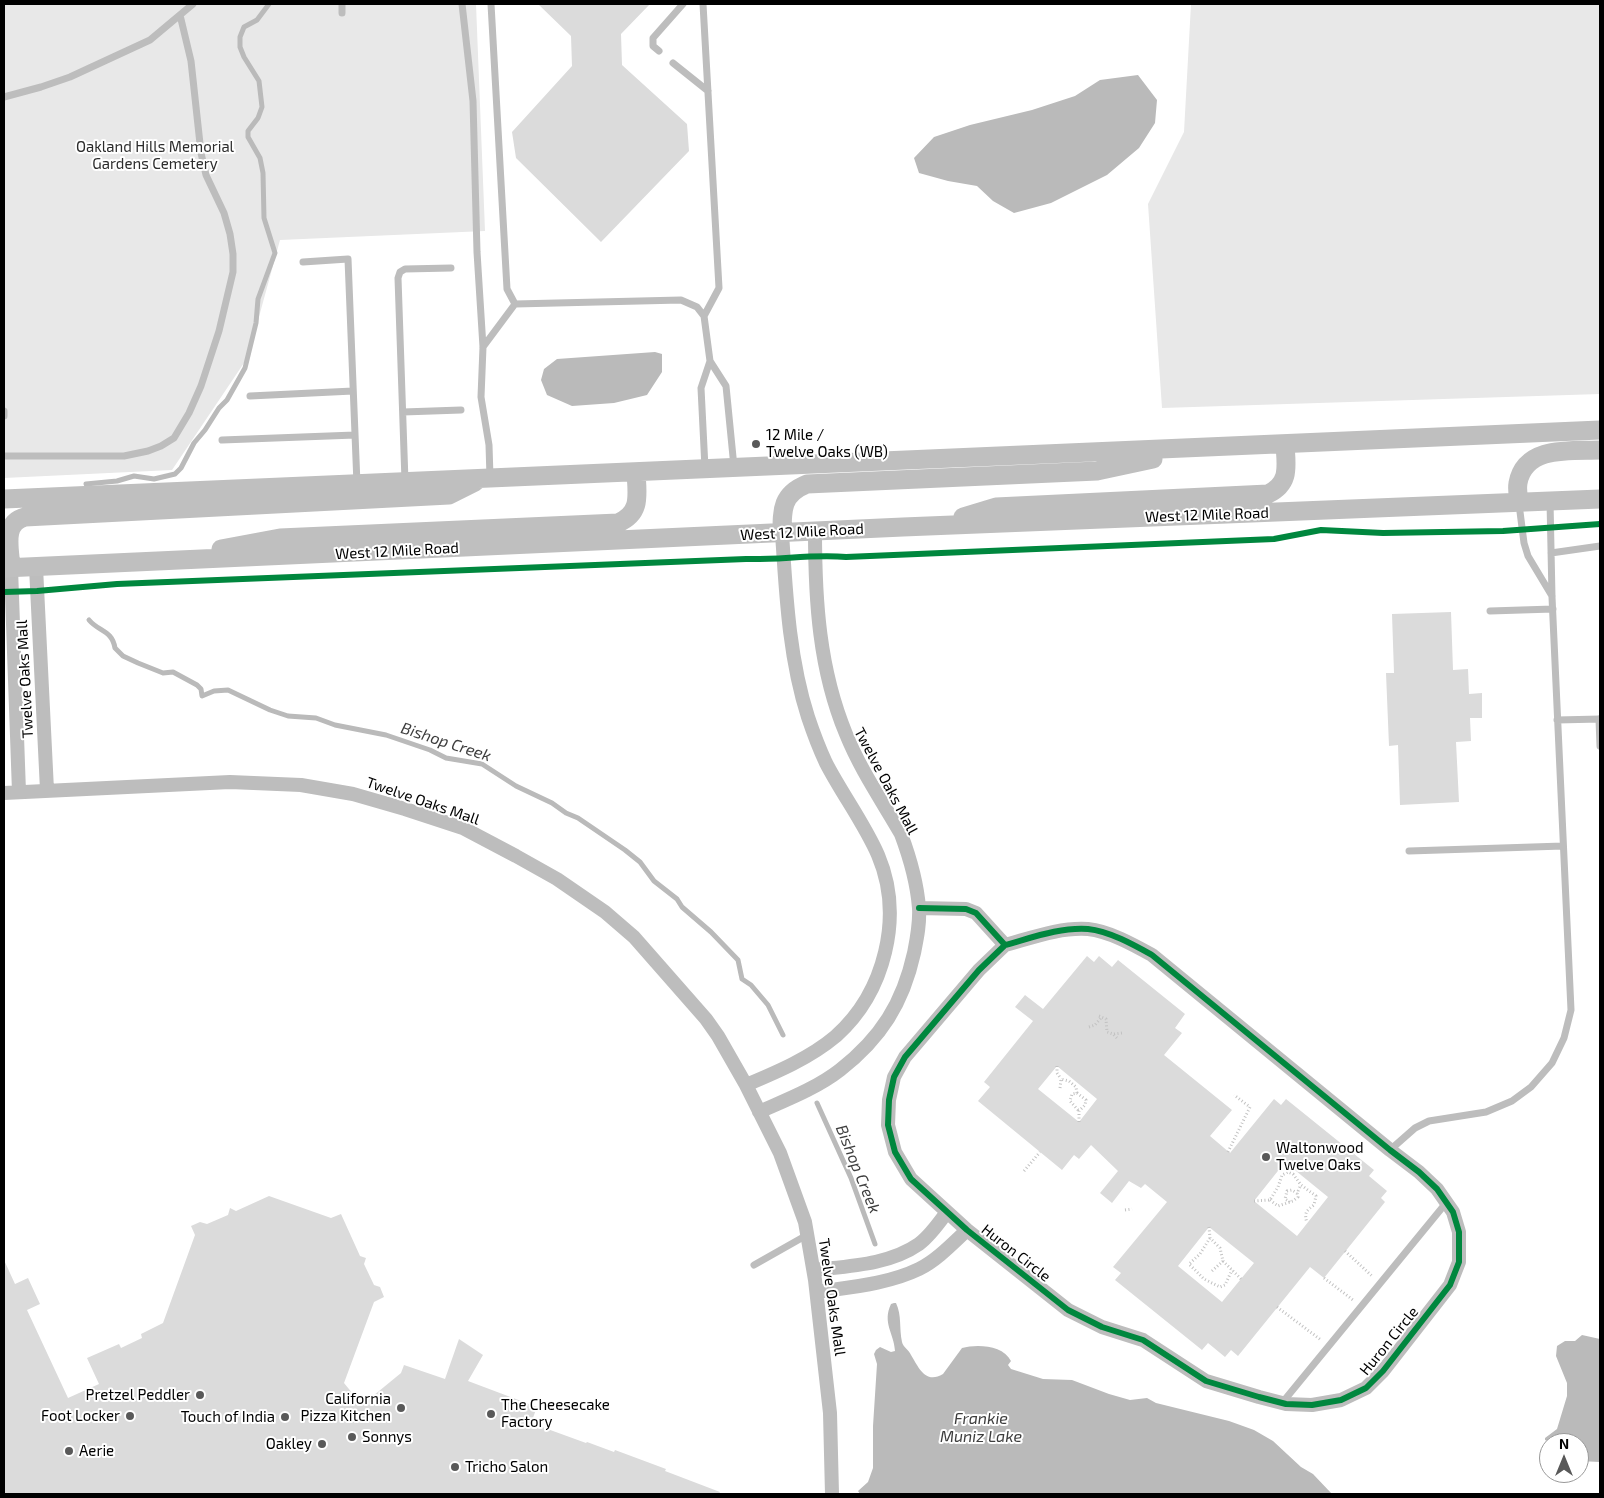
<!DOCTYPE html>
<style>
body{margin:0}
#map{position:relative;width:1604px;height:1498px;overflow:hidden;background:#fff;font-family:"Exo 2",sans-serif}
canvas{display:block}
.frame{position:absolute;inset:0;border:5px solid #000;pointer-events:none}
.north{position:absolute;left:1539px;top:1433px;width:50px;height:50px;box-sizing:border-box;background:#fff;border:1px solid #999;border-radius:50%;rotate:0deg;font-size:14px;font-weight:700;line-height:20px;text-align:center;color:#000}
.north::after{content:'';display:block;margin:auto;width:18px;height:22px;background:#595959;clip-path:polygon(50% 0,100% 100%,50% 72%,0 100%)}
</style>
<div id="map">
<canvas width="1604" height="1498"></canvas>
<div class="frame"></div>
<div class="north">N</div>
</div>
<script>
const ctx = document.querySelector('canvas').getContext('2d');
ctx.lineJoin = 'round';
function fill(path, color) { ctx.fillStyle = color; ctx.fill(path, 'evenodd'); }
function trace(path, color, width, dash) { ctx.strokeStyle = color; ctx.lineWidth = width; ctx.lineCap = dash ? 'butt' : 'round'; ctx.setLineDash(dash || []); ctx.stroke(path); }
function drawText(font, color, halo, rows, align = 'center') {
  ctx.font = font + ' "Exo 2",sans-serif'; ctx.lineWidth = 4; ctx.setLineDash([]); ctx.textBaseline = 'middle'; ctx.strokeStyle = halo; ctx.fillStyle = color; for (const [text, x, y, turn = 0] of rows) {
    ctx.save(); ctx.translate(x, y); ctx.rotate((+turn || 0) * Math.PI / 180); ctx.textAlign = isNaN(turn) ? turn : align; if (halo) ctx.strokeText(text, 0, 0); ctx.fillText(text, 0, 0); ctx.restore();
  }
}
const green = new Path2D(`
 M4 4H476L485 231 280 240 248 357 172 470 4 478Z
 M1191 4H1600V394L1162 408 1148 204 1184 132Z`);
const water = new Path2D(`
 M1138 75 1157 100 1155 123 1139 148 1107 175 1051 203 1014 213 993 201 977 186 948 181 919 173 914 158 934 137 970 125 1032 110 1075 96 1100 80Z
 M655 352 662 354V372L647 395 614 403 572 406 547 395 541 380 544 369 557 359Z
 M894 1303H896C902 1316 899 1328 902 1342 903 1347 909 1350 911 1355 918 1366 925 1385 943 1374L962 1348C977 1344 1003 1345 1011 1361L1008 1365 1011 1369 1043 1379 1072 1380 1109 1394 1130 1400 1147 1398 1156 1403 1229 1421 1254 1430 1273 1441 1301 1467 1313 1474 1332 1494H860L858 1491 868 1482 873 1468V1426L877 1364 874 1354 876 1350 880 1347 891 1352 895 1351C894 1333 882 1323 891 1304Z
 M1582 1335 1600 1339V1462L1579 1461V1443H1551L1545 1440V1438L1557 1429 1567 1396V1383L1556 1356 1557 1346 1565 1341H1575Z`);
const stream = new Path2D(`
 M86 484 117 481 134 476 154 479 175 474 181 468 194 443 205 430 219 408 227 400 245 368 256 323 258 299 275 253 264 218 263 173 260 158 248 137V131L258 118 262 107 259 81 244 57 240 47V37L244 27 257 20 269 4
 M89 620C99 632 112 630 115 648L123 656 138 663 163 673 173 672 197 685 201 689 202 696 214 691 228 690 270 710 288 716 316 718 335 725 386 735 430 750 446 758 482 764 516 786 552 803 566 813 578 818 625 850 640 862 654 881 677 899 682 907 711 932 738 960 742 979 751 985 768 1005 783 1035
 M817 1103 851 1178 875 1244`);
const building = new Path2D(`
 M538 4H650L621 34 622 65 687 124 689 151 601 242 516 158 512 132 572 66 571 36Z
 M1451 612 1453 670 1468 669 1469 694 1482 693V718H1470L1471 741 1456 742 1459 802 1400 805 1398 745 1389 746 1386 673H1394L1392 614Z
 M1087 956 1094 962 1099 956 1112 967 1118 960 1185 1014 1175 1028 1182 1033 1164 1055 1232 1110 1210 1136 1230 1153 1274 1099 1281 1105 1286 1099 1374 1170 1369 1176 1387 1191 1381 1198 1385 1202 1324 1278 1310 1267 1238 1356 1231 1350 1225 1357 1208 1343 1202 1350 1115 1280 1121 1273 1113 1267 1167 1202 1145 1184 1141 1188 1129 1181 1112 1203 1100 1193 1118 1171 1091 1145 1079 1159 1074 1155 1062 1170 978 1101 990 1087 984 1082 1033 1021 1015 1007 1025 995 1043 1009ZM1057 1066 1097 1099 1079 1122 1038 1089ZM1285 1162 1328 1197 1297 1236 1254 1201ZM1209 1227 1254 1263 1222 1302 1178 1266Z
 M269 1196 331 1218 341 1214 360 1256 366 1258 364 1264 374 1285 380 1287 384 1297 374 1302 344 1383 362 1405 401 1373 404 1365 445 1379 459 1339 483 1355 468 1381 537 1407 531 1423 586 1443 587 1442 614 1452 615 1450 666 1469 665 1471 720 1492 719 1494H4V1260L15 1284 28 1278 40 1304 27 1310 68 1398 99 1384 87 1358 119 1344 121 1348 142 1338 141 1334 163 1323 195 1235 191 1226 200 1222 207 1224 228 1215 230 1208 236 1211Z`);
const path = new Path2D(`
 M1099 1016 1106 1019 1107 1032 1113 1034 1118 1039
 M1089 1027 1095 1025 1101 1018
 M1114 1034 1122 1033
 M1057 1066V1073L1061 1079
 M1060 1088 1061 1079 1069 1081 1076 1087 1077 1093
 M1079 1122V1111L1085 1105 1086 1100 1077 1093 1072 1094 1070 1101 1079 1111
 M1228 1152 1250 1107 1234 1095
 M1024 1171 1040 1152
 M1270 1200 1278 1206 1293 1201 1298 1197 1297 1193 1301 1185
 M1254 1201 1270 1200 1278 1187 1282 1175 1288 1172 1293 1174 1301 1185 1316 1196 1314 1205C1306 1211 1304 1213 1307 1223
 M1290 1202 1285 1199 1287 1191 1292 1190 1297 1193
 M1125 1210 1132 1209
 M1209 1227 1210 1238 1220 1248 1223 1261 1241 1279
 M1210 1238 1200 1254 1189 1264 1204 1279 1220 1287 1225 1285 1232 1270
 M1345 1251 1372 1276
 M1212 1271 1223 1261
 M1324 1278 1353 1300
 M1277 1307 1321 1340`);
const service = new Path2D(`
 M342 4V13
 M462 4 473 101 477 252 483 347 481 397 489 445 490 477
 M491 4 507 289 515 304
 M703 4 719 288 704 316
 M659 51 653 46V38L683 4
 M673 63 708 91
 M4 97 41 87 70 77 150 40 193 4
 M303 262 348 259 357 484
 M515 304 681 300 697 307 704 316 710 361
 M483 347 515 304
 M250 396 353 391
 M4 411V416
 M403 412 461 410
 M222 440 355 435
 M4 456H124L148 451 161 446 174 438 189 413 201 386 219 331 233 272V254L230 234 224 213 206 175 201 153 191 61 180 15
 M705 468 701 388 710 361 726 386 734 467
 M405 481 398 278 400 272 405 269 451 268
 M1519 504 1524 543 1528 556 1552 596
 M1551 553 1600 546
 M1490 611 1553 609
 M1599 719 1600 746
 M1557 720 1600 719
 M1409 851 1563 846
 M1390 1150 1415 1128 1429 1121 1486 1112 1512 1101 1531 1087 1552 1063 1564 1038 1571 1010 1552 597 1550 501
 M754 1265 807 1235
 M1282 1403 1446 1203`);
const minor = new Path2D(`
 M36 567 47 790
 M11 568 19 792
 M4 793 230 782 301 785 353 794 405 809 463 828 516 856 557 879 605 912 634 937 706 1019 718 1036 746 1085 780 1153 805 1222 815 1280 830 1413 832 1494
 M919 908 966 909 976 913 1005 945C1031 938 1060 927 1088 929 1109 931 1134 945 1152 955L1390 1150 1419 1172 1437 1189 1453 1212 1459 1232V1262L1450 1285 1383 1371 1366 1388 1341 1400 1312 1405 1286 1404 1259 1397 1206 1381 1143 1340 1102 1327 1068 1310 967 1230 911 1179 895 1152 888 1125 889 1100 894 1077 905 1057 979 970 1005 945
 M746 1085C777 1072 810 1058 836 1036 885 992 904 916 878 855 864 823 842 794 826 763 819 748 813 732 808 717 789 658 786 594 782 533
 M759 1112C786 1100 817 1088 840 1070 881 1038 903 1003 914 953 917 938 920 924 919 908 917 882 910 858 901 834 882 801 860 769 846 734 819 669 815 600 815 531
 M814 1270C848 1266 889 1265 919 1244 930 1236 939 1223 947 1212
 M817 1292C851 1287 888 1284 919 1269 937 1260 952 1244 967 1230`);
const secondary = new Path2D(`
 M4 499 1600 430
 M1519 502C1518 496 1517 489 1518 483 1525 445 1572 451 1600 450
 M963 517 996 507 1268 494C1291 483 1286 465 1285 444
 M782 533C782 509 782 494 807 484L1097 471 1153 459
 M221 549 280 538 618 523C642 513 637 494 636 472
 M4 568 903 527 1600 499
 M11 568C10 549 2 523 25 517L449 495 475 482`);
const cycleway = new Path2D(`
 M4 592 37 591 117 584 746 559C779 560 813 554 846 557L1274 539 1321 530 1383 533 1503 531 1600 524
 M919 908 966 909 976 913 1005 945C1031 938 1060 927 1088 929 1109 931 1134 945 1152 955L1390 1150 1419 1172 1437 1189 1453 1212 1459 1232V1262L1450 1285 1383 1371 1366 1388 1341 1400 1312 1405 1286 1404 1259 1397 1206 1381 1143 1340 1102 1327 1068 1310 967 1230 911 1179 895 1152 888 1125 889 1100 894 1077 905 1057 979 970 1005 945`);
const markers = [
 [756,444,5,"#595959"],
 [1266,1157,5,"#595959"],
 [200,1395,5,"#595959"],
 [401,1408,5,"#595959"],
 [491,1414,5,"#595959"],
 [130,1416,5,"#595959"],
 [285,1417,5,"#595959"],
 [352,1437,5,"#595959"],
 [322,1444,5,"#595959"],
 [69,1451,5,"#595959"],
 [455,1467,5,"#595959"]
];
const parkNames = [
 ["Oakland Hills Memorial",155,147],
 ["Gardens Cemetery",155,164]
];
const poiNames = [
 ["12 Mile /",766,435],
 ["Twelve Oaks (WB)",766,452],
 ["Waltonwood",1276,1148],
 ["Twelve Oaks",1276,1165],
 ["Pretzel Peddler",190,1395,"right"],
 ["California",391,1399,"right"],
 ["Pizza Kitchen",391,1416,"right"],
 ["The Cheesecake",501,1405],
 ["Factory",501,1422],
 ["Foot Locker",120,1416,"right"],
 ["Touch of India",275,1417,"right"],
 ["Sonnys",362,1437],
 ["Oakley",312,1444,"right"],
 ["Aerie",79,1451],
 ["Tricho Salon",465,1467]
];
const streetNames = [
 ["West 12 Mile Road",1207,515,-2],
 ["West 12 Mile Road",802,532,-3],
 ["West 12 Mile Road",397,551,-3],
 ["Twelve Oaks Mall",25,679,-93],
 ["Twelve Oaks Mall",886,781,62],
 ["Twelve Oaks Mall",423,801,19],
 ["Huron Circle",1016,1253,38],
 ["Twelve Oaks Mall",832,1297,82],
 ["Huron Circle",1389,1341,-51]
];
const waterNames = [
 ["Bishop Creek",446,742,18],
 ["Bishop Creek",858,1169,68],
 ["Frankie",981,1419],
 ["Muniz Lake",981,1437]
];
fill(green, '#e8e8e8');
fill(water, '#bababa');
trace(stream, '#bababa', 5);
fill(building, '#dbdbdb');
trace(path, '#c2c2c2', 3, [1, 2.5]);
trace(service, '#bdbdbd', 7);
trace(minor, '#bdbdbd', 14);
trace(secondary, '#bfbfbf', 19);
trace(cycleway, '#00873e', 6);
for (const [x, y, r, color] of markers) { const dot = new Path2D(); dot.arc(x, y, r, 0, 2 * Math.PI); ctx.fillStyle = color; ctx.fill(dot); trace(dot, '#fff', 2); }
drawText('15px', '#2c2c2c', '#fff', parkNames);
drawText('15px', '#000', '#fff', poiNames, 'left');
drawText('15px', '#000', '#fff', streetNames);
drawText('italic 16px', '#3d3d3d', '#fff', waterNames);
</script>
